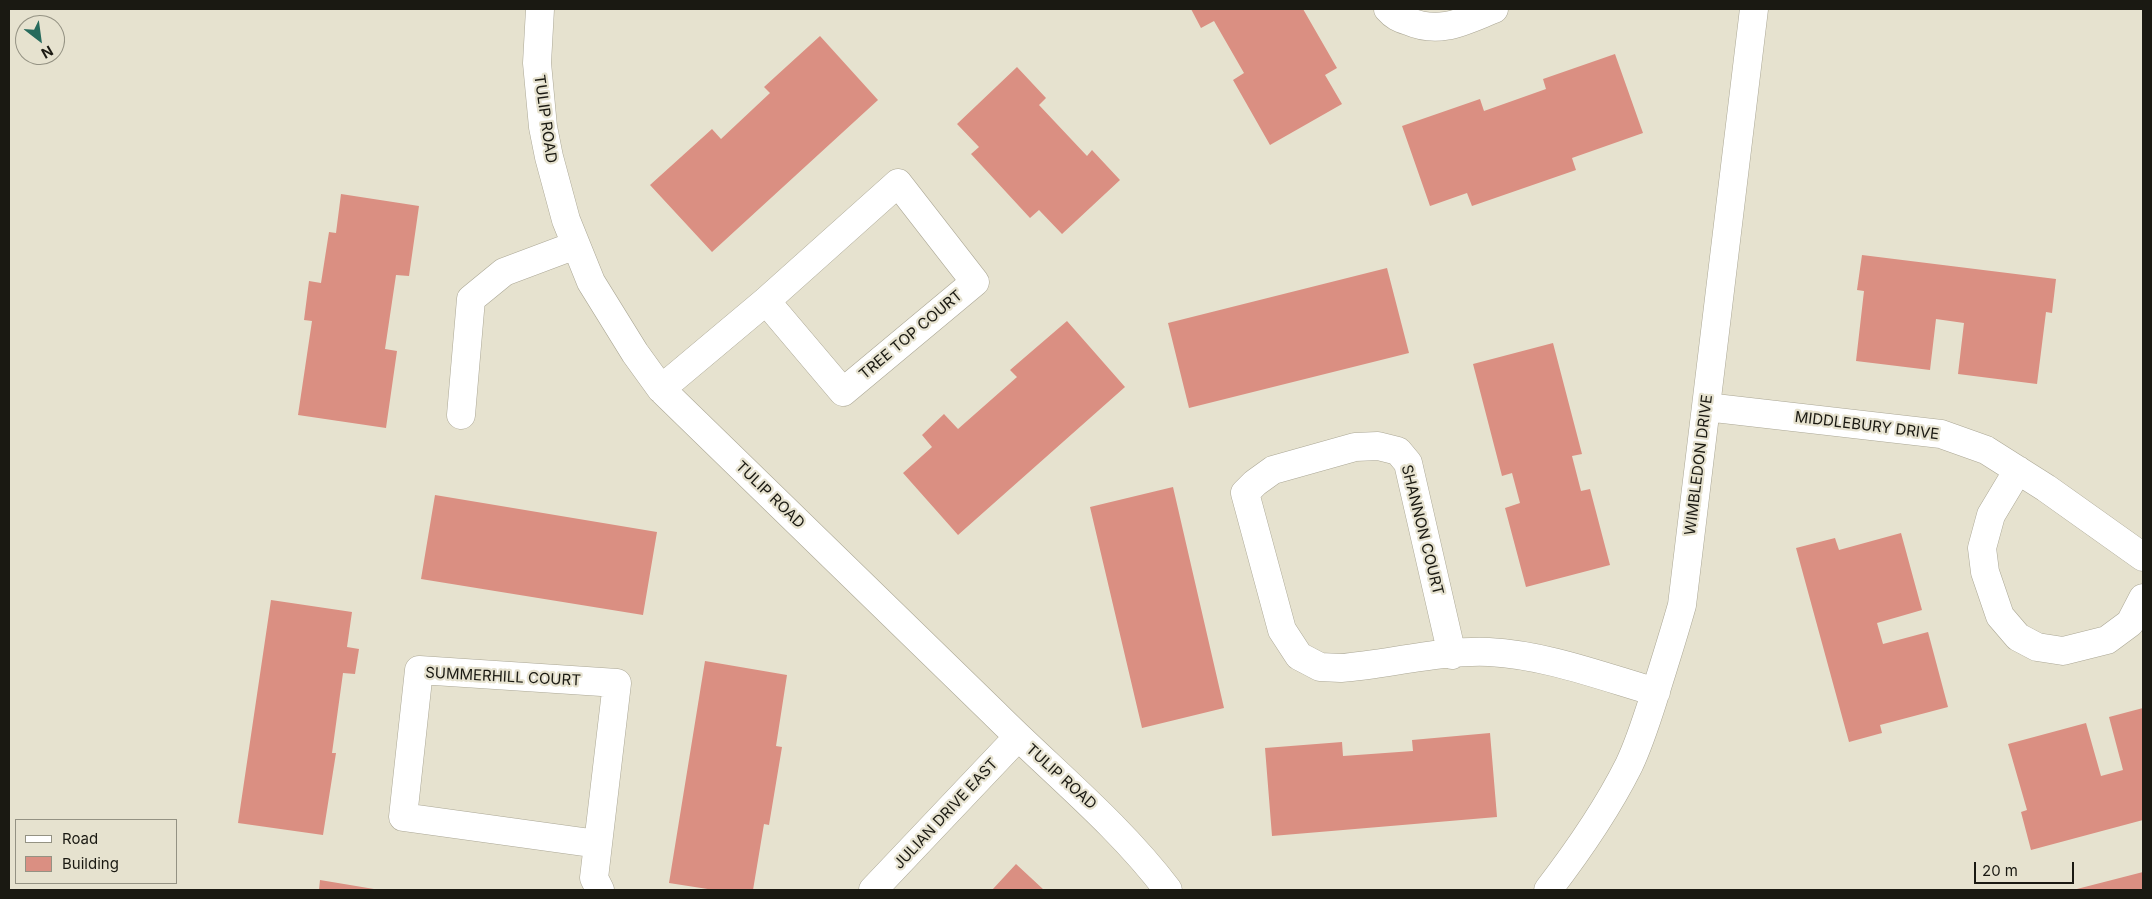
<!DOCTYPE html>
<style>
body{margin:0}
#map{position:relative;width:2152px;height:899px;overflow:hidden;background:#e6e2cf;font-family:Inter,sans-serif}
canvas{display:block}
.frame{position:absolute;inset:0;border:10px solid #1a1912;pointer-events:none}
.legend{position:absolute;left:15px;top:819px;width:162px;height:65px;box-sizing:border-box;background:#e6e2cf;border:1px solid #949283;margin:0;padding:6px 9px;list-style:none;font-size:15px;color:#1a1912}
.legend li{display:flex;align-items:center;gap:10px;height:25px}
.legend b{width:25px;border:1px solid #949283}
.north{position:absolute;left:15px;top:15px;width:50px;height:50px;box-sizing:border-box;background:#e6e2cf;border:1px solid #949283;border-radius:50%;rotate:150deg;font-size:14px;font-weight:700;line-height:20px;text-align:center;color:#1a1912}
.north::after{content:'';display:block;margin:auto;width:18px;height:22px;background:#276b5d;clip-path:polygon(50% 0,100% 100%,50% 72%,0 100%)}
.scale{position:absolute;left:1974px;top:862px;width:100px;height:22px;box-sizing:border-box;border:2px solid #1a1912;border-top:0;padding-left:6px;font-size:15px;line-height:18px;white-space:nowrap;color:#1a1912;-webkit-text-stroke:4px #e6e2cf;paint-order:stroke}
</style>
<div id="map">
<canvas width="2152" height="899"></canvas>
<div class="frame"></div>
<ul class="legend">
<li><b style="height:6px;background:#fff"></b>Road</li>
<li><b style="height:14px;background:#da8f82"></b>Building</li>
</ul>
<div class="north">N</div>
<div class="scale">20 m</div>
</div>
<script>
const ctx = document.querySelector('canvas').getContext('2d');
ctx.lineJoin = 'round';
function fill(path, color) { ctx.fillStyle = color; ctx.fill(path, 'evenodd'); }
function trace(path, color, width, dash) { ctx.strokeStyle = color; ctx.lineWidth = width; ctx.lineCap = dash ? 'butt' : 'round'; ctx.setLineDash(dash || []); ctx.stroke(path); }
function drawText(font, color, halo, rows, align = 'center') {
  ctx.font = font + ' Inter,sans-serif'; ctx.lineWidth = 4.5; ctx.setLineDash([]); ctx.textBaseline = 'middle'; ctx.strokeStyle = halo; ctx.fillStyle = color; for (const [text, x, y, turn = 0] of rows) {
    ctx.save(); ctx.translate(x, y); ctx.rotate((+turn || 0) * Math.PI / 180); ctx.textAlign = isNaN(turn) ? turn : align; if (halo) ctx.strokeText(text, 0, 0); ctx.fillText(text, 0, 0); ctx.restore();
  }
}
const building = new Path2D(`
 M1191 9H1303L1337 68 1325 75 1342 104 1270 145 1233 80 1244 73 1214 21 1201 28Z
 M820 36 878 100 712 252 650 185 712 129 721 139 770 93 764 87Z
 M1615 54 1643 133 1572 158 1576 170 1472 206 1467 193 1430 206 1402 126 1480 99 1484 111 1546 89 1543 79Z
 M1017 67 1046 98 1039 105 1087 156 1092 150 1120 180 1062 234 1039 210 1030 218 971 154 979 147 957 124Z
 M341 194 419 206 409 276 396 275 385 349 397 351 386 428 298 415 312 321 304 320 309 281 321 283 329 232 336 233Z
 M1862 255 2056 279 2052 313 2046 312 2037 384 1958 374 1964 323 1936 319 1930 370 1856 361 1864 291 1857 290Z
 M1387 268 1409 353 1189 408 1168 323Z
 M1067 321 1125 387 958 535 903 473 932 447 922 435 944 414 958 429 1017 377 1010 370Z
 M1553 343 1582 454 1572 456 1581 491 1590 489 1610 565 1526 587 1505 508 1520 503 1512 473 1502 476 1473 364Z
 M1173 487 1224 708 1142 728 1090 507Z
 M435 495 657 532 643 615 421 579Z
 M1901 533 1922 610 1877 623 1883 644 1928 632 1948 707 1880 725 1882 733 1849 742 1796 548 1835 538 1839 550Z
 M271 600 352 612 347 647 359 649 355 674 343 673 332 753H336L323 835 238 823Z
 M705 661 787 675 776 746 782 747 769 825 764 824 753 890H714L669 883Z
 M2143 708V820L2031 850 2021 812 2027 810 2008 744 2086 723 2101 776 2123 770 2109 717Z
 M1490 733 1497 817 1272 836 1265 748 1342 742 1343 756 1413 751 1412 740Z
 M1016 864 1044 890H992Z
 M2143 872V890H2073Z
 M320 880 374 889V890H319Z`);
const minor = new Path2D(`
 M540 9 537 63 543 127 549 157 566 220 591 282 635 353 661 389C772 497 883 605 994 713 1053 772 1118 824 1168 890
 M1388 9C1394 16 1399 18 1408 21 1440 35 1464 21 1494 9
 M661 389 766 301 898 183 975 282 843 392 766 301
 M1706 407 1941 434 1986 450 2046 488 2143 557
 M461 415 471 299 504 272 576 245
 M2018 470 1991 515 1982 548 1985 572 2000 616 2018 637 2037 647 2063 651 2107 640 2130 623 2143 598
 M1452 655 1408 463 1398 451 1378 446 1355 447 1273 470 1255 483 1245 493 1282 630 1299 656 1320 667 1341 668C1389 664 1441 650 1489 652 1546 655 1601 676 1656 692
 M419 670 617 683 598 844 403 817Z
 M598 844 594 878 600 890
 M873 890 1018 737
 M1548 890C1578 851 1607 809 1629 765 1639 744 1646 722 1653 700 1663 668 1673 637 1682 605L1754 9`);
const streetNames = [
 ["TULIP ROAD",545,119,82],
 ["TREE TOP COURT",911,335,-40],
 ["MIDDLEBURY DRIVE",1867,426,7],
 ["WIMBLEDON DRIVE",1699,465,-83],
 ["TULIP ROAD",770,495,44],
 ["SHANNON COURT",1422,530,76],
 ["SUMMERHILL COURT",503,677,3],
 ["TULIP ROAD",1061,777,42],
 ["JULIAN DRIVE EAST",946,814,-47]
];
fill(building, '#da8f82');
trace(minor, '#aba795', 29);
trace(minor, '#fff', 28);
drawText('15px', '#1a1912', '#e6e2cf', streetNames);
</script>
